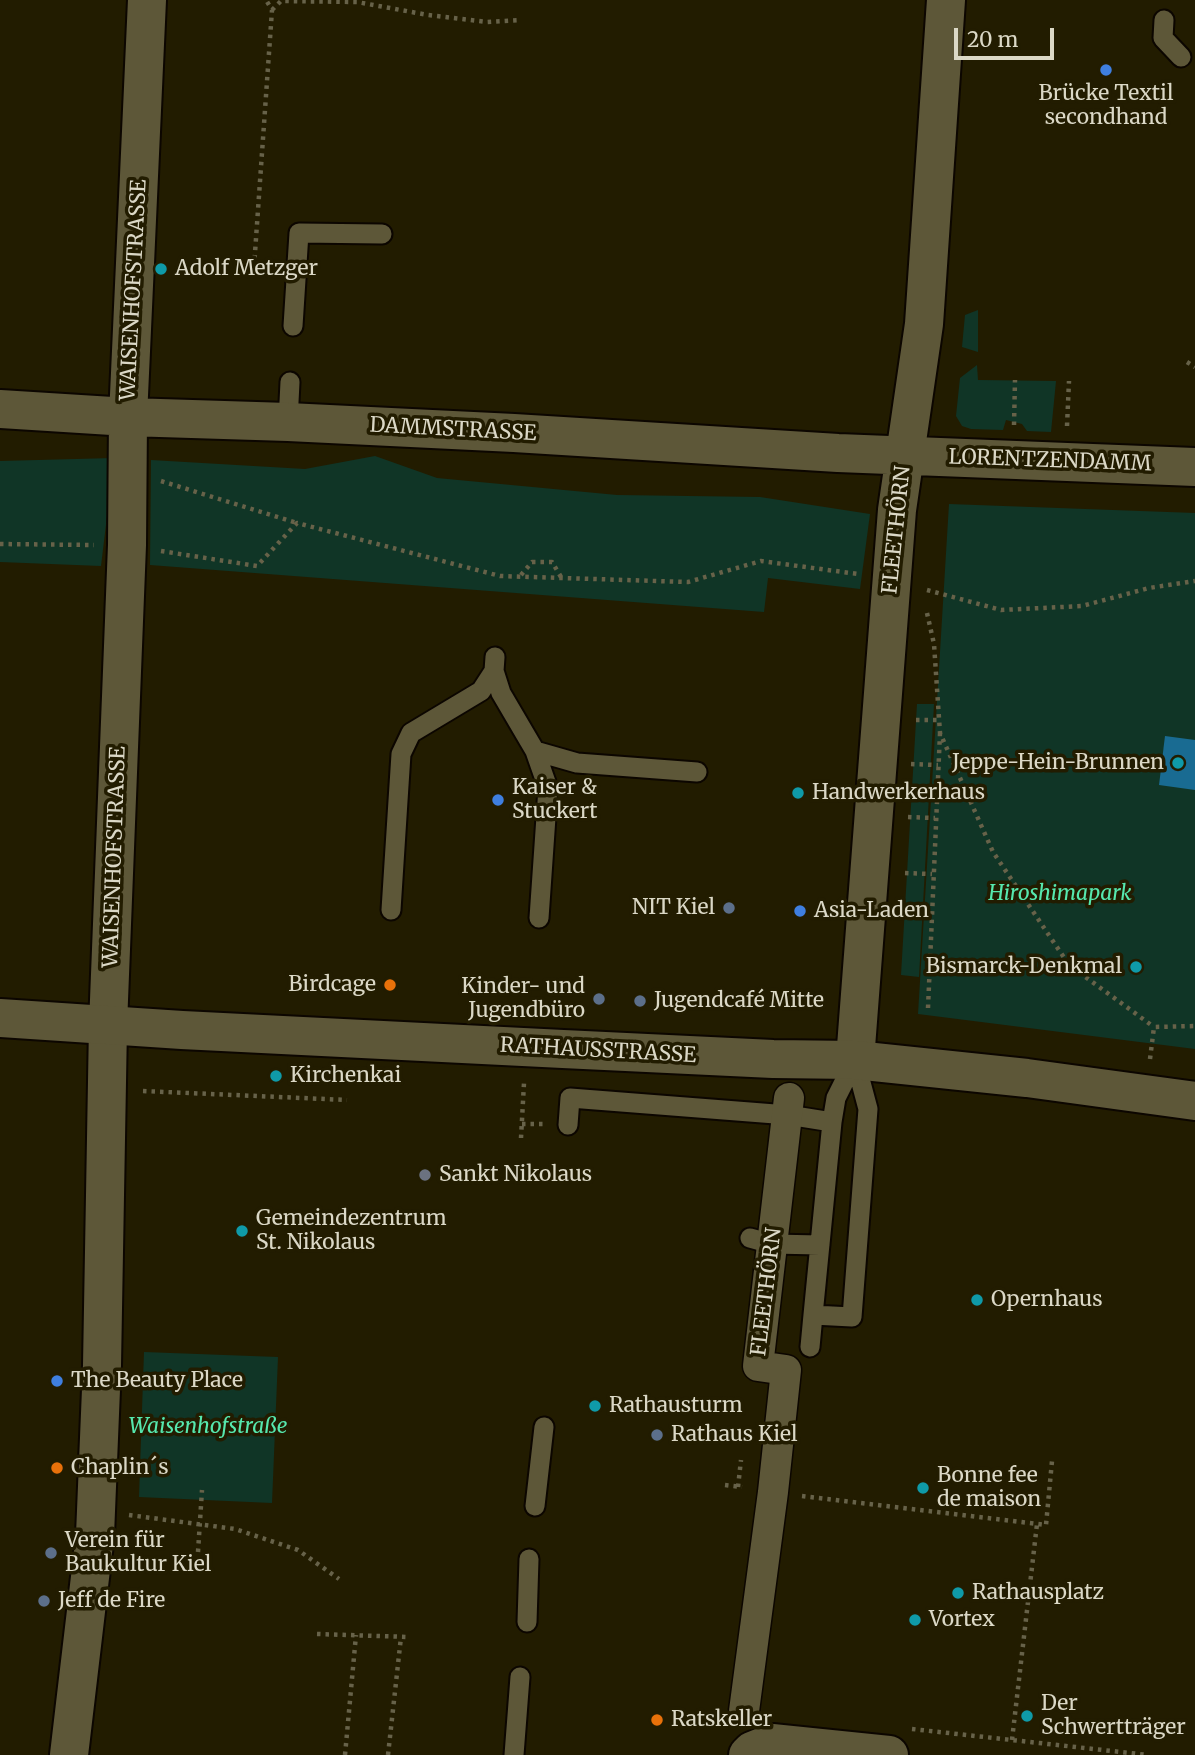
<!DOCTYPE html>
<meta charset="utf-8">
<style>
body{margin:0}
#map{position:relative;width:1195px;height:1755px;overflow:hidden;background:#221c00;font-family:Merriweather,serif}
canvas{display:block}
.scale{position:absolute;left:954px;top:28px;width:100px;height:32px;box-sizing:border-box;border:4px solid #dbd8c6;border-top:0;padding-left:9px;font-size:21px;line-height:24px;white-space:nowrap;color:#dbd8c6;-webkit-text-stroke:5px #221c00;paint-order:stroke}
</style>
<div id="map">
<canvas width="1195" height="1755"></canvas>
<div class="scale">20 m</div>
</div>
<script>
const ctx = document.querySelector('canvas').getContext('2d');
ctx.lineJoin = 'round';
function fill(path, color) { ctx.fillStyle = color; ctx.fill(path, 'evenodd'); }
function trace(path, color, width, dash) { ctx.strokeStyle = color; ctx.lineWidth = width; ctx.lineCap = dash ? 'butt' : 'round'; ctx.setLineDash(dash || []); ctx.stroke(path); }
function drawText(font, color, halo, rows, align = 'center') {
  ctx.font = font + ' Merriweather,serif'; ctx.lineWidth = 7; ctx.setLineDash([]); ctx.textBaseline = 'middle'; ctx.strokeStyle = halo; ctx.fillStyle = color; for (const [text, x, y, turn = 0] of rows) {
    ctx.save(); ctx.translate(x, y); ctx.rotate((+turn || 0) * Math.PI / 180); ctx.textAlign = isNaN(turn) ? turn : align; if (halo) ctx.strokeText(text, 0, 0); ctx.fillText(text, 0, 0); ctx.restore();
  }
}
const green = new Path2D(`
 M978 310V352L962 347 965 315Z
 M977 365 978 380 1056 381 1051 432 1027 431 1022 424 1006 420 1003 430 971 429 962 426 956 416 960 378Z
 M375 456 437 478 617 495 760 497 870 514 860 589 768 578 764 612 150 565 151 460 305 469Z
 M114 458 101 566 0 562V461Z
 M949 504 1195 513V1049L918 1014Z
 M917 704H934L919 977 901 975Z
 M144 1352 278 1357 272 1503 139 1497Z`);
const water = new Path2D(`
 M1165 736 1195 740V790L1159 785Z`);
const path = new Path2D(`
 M272 10 281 1 357 2 428 15 487 22 520 20
 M254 267 272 10 266 0
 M1187 362 1195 367
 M1014 425 1015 380
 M1067 426 1069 381
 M161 481 297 523
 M0 544 94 545
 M161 551 257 566 297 523 500 576 688 582 761 561 858 574
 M521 575 532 562H552L561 577
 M927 590 1001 610 1082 606 1149 588 1195 581
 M927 613 934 644 940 733 993 852 1069 965 1154 1027
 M916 720H939
 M911 764 938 765
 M908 817 935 818
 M905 873 932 874
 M928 1008 940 733
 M1150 1059 1154 1027 1195 1026
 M143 1091 347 1100
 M522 1124H543
 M521 1138 524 1083
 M725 1485 742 1487
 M738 1487 741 1460
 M802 1496 1046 1525 1052 1461
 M129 1515 235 1529 298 1550 339 1579
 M198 1552 202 1490
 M317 1634 409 1637
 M912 1729 1148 1755
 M1012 1740 1037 1524
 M345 1755 356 1635
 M388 1755 401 1637`);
const service = new Path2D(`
 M1164 20 1163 38 1181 57
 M293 326 299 233 382 234
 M288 422 290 382
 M494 671 501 693 535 751 548 788 539 918
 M535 751 577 763 697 772
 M391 910 401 754 411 733 481 691 494 671 495 657
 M855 1060 868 1109 852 1317 813 1315 832 1122 836 1098Z
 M568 1125 570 1098 788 1115 832 1122
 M750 1238 772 1244 820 1245
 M810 1347 813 1315
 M535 1506 544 1427
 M527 1622 529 1559
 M514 1755 520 1677`);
const pedestrian = new Path2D(`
 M744 1711 773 1492 786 1370 758 1366 789 1098`);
const minor = new Path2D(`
 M0 409 128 417 288 422 514 433 838 453 1195 467
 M855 1060 897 510 924 324 946 0
 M69 1755 95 1535 102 1365 108 1025 127 545 128 417 147 0
 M748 1755 752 1751 772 1743 889 1755`);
const tertiary = new Path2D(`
 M0 1018 182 1030 563 1049 773 1059 855 1060 1027 1078 1195 1101`);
const markers = [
 [1106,70,7,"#3f7fe0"],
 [161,269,7,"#0f9aa8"],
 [1178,763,7,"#0f9aa8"],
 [798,793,7,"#0f9aa8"],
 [498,800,7,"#3f7fe0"],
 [729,908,7,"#5c6f8a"],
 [800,911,7,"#3f7fe0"],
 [1136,967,7,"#0f9aa8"],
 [390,985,7,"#e8710a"],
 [599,999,7,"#5c6f8a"],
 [640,1001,7,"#5c6f8a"],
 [276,1076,7,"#0f9aa8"],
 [425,1175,7,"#6b7280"],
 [242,1231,7,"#0f9aa8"],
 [977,1300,7,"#0f9aa8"],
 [57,1381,7,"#3f7fe0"],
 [595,1406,7,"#0f9aa8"],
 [657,1435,7,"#5c6f8a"],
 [57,1468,7,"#e8710a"],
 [923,1488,7,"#0f9aa8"],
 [51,1553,7,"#5c6f8a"],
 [958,1593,7,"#0f9aa8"],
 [44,1601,7,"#5c6f8a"],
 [915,1620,7,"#0f9aa8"],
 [1027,1716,7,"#0f9aa8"],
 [657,1720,7,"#e8710a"]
];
const poiNames = [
 ["Brücke Textil",1106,94,"center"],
 ["secondhand",1106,118,"center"],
 ["Adolf Metzger",175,269],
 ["Jeppe-Hein-Brunnen",1164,763,"right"],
 ["Kaiser &",512,788],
 ["Stuckert",512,812],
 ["Handwerkerhaus",812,793],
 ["NIT Kiel",715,908,"right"],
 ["Asia-Laden",814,911],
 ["Bismarck-Denkmal",1122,967,"right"],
 ["Birdcage",376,985,"right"],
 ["Kinder- und",585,987,"right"],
 ["Jugendbüro",585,1011,"right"],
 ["Jugendcafé Mitte",654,1001],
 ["Kirchenkai",290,1076],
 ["Sankt Nikolaus",439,1175],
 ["Gemeindezentrum",256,1219],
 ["St. Nikolaus",256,1243],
 ["Opernhaus",991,1300],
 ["The Beauty Place",71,1381],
 ["Rathausturm",609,1406],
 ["Rathaus Kiel",671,1435],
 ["Chaplin´s",71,1468],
 ["Bonne fee",937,1476],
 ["de maison",937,1500],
 ["Verein für",65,1541],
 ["Baukultur Kiel",65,1565],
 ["Rathausplatz",972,1593],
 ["Jeff de Fire",58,1601],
 ["Vortex",929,1620],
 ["Der",1041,1704],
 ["Schwertträger",1041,1728],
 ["Ratskeller",671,1720]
];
const streetNames = [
 ["WAISENHOFSTRASSE",134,290,-87],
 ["DAMMSTRASSE",453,430,3],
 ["LORENTZENDAMM",1050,461,2],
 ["FLEETHÖRN",897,530,-84],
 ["WAISENHOFSTRASSE",115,857,-88],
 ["RATHAUSSTRASSE",598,1051,3],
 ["FLEETHÖRN",767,1292,-83]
];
const parkNames = [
 ["Hiroshimapark",1060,894],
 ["Waisenhofstraße",208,1427]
];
fill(green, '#103526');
fill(water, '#196b92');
trace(service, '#0c0600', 23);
trace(pedestrian, '#0c0600', 33);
trace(minor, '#0c0600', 42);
trace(tertiary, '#0c0600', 42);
trace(path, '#676249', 4.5, [3.5, 5]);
trace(service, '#5d5738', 19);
trace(pedestrian, '#5d5738', 30);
trace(minor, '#5d5738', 38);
trace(tertiary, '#5d5738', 38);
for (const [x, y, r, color] of markers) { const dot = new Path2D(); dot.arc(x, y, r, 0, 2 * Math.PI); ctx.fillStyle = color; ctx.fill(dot); trace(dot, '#221c00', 2.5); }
drawText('21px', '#dbd8c6', '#221c00', poiNames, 'left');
drawText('21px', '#dbd8c6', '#221c00', streetNames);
drawText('italic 21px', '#56e8ae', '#221c00', parkNames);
</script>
